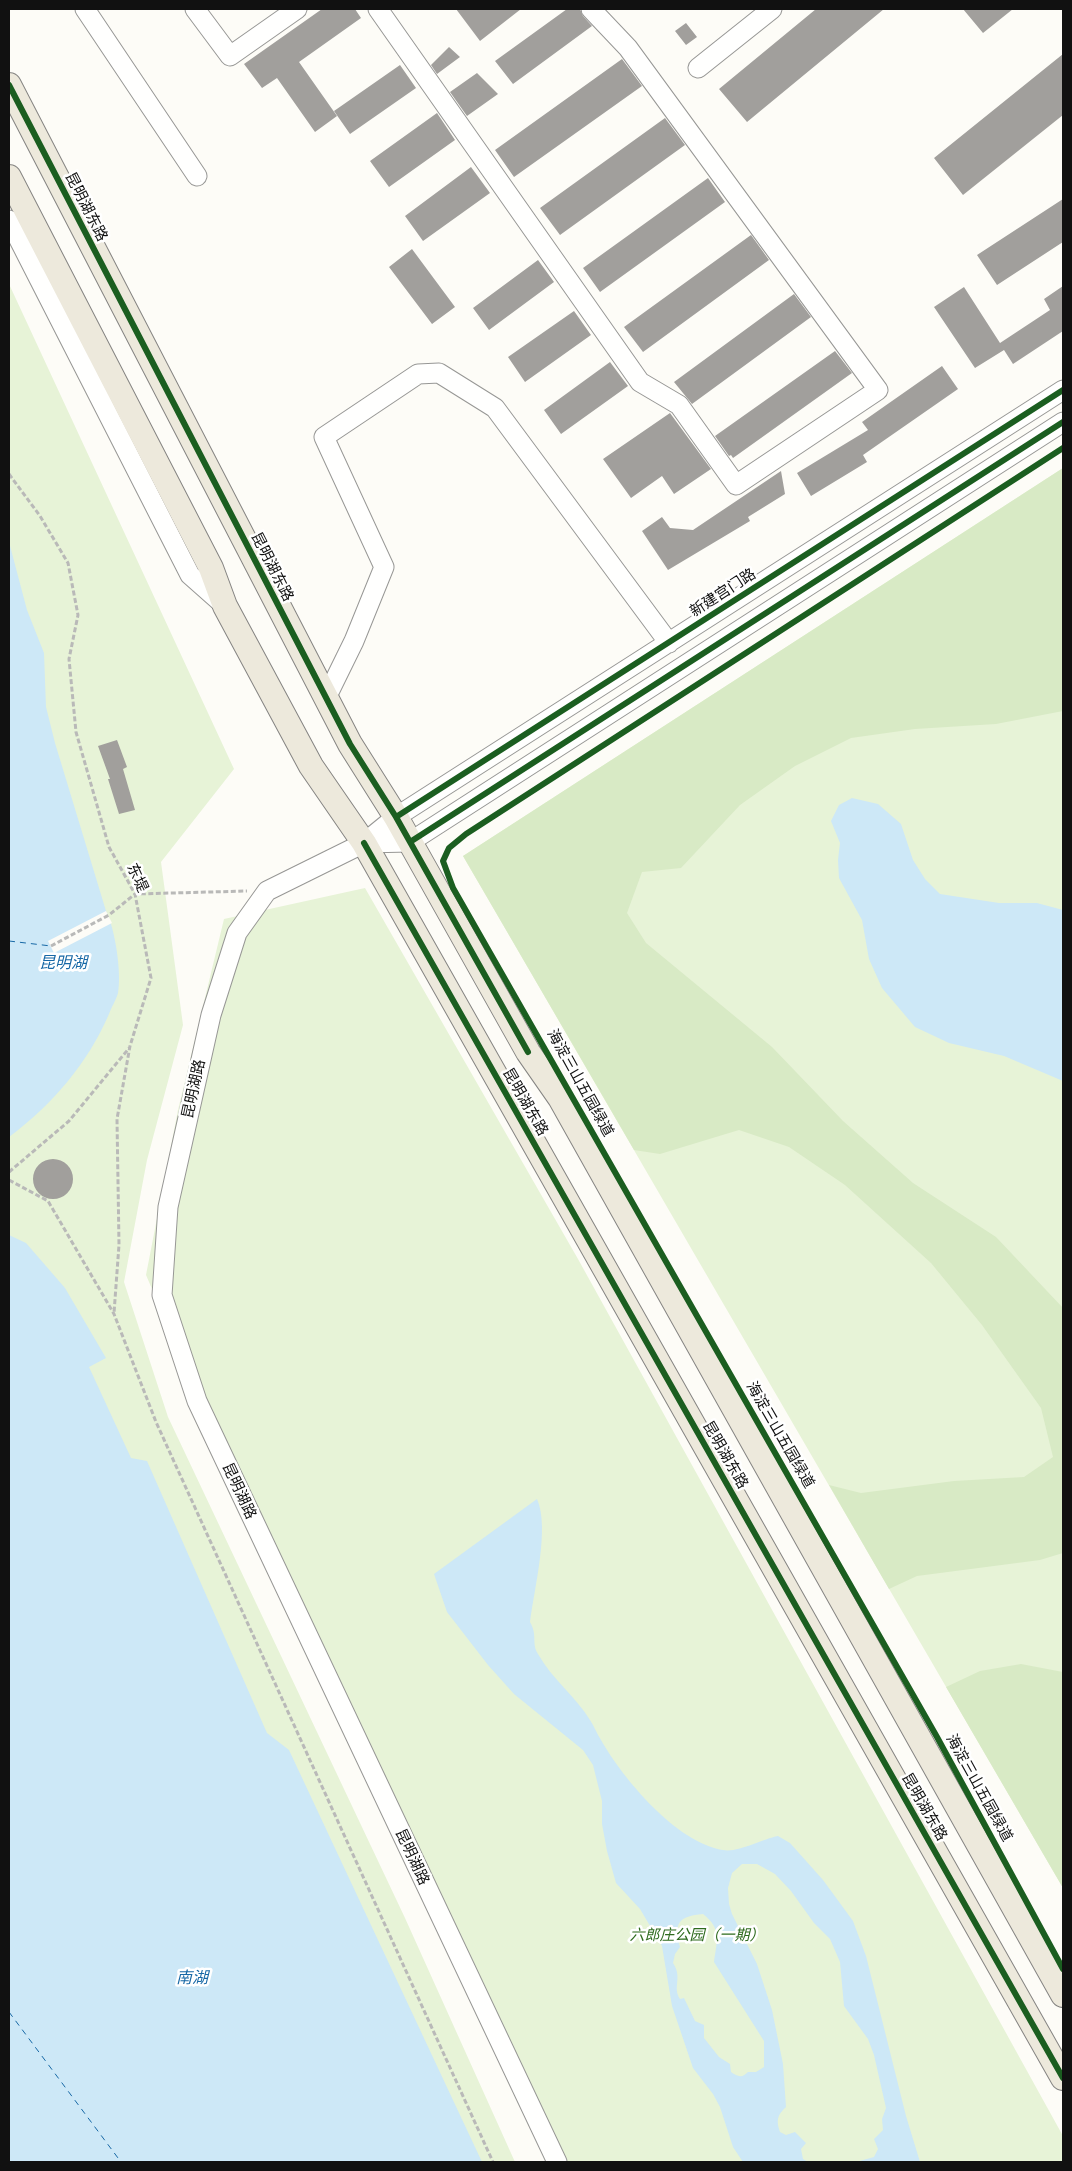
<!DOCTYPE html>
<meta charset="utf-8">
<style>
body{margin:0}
#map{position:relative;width:1072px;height:2171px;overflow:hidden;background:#fdfcf7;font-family:"Roboto Serif",serif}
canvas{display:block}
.frame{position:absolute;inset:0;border:10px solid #111;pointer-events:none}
</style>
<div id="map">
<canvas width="1072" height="2171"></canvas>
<div class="frame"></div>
</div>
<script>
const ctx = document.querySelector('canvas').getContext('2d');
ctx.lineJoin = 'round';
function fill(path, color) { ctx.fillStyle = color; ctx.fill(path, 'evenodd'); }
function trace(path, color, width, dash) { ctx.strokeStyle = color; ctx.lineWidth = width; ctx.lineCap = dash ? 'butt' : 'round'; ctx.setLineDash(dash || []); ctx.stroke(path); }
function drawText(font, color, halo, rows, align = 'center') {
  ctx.font = font + ' "Roboto Serif","Noto Sans SC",serif'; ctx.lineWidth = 5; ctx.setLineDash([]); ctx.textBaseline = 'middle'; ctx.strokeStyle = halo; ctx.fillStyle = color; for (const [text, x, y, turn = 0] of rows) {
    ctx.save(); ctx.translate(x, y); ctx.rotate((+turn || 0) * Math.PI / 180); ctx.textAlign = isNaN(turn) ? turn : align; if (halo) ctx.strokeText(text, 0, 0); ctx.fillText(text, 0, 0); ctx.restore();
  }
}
const green = new Path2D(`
 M9 284 234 769 161 862 183 1025 147 1160 124 1282 168 1417 405 1918 515 2162H9Z
 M1063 468V1888L463 856Z
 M365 888 578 1259 1063 2136V2162H557L238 1489 146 1275 178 1110 224 919Z`);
const forest = new Path2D(`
 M1063 468V711L996 724 915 729 851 738 795 766 740 805 681 868 642 872 627 913 646 943 772 1047 843 1121 913 1183 996 1237 1063 1308V1553L1040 1560 917 1576 889 1589 829 1485 861 1493 954 1481 1024 1477 1053 1457 1041 1408 982 1325 931 1263 845 1185 789 1147 739 1130 660 1154 634 1150 463 856Z
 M1021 1664 1063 1672V1888L946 1687 980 1671Z`);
const water = new Path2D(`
 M9 542 27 610 44 653 46 707 55 743 106 911C115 928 122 974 118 993 116 1000 111 1008 109 1014 88 1063 52 1105 9 1137Z
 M852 798 878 804 901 824 913 860 925 879 940 894 999 903H1037L1063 910V1081L1004 1056 949 1043 915 1027 882 988 869 959 862 920 839 878 838 860 840 843 831 821 839 805Z
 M9 1235 26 1243 65 1288 106 1358 89 1367 131 1458 147 1461 267 1733 289 1750 482 2162H9Z
 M537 1499C550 1528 534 1589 530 1622 538 1636 531 1643 538 1654 552 1679 576 1697 590 1720 594 1726 597 1734 601 1740 623 1779 677 1843 723 1850 738 1853 762 1839 778 1836L790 1843 823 1880 853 1921 866 1956 906 2116 920 2162H856L874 2157 878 2149 874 2139 883 2130 882 2119 886 2108 874 2055 868 2039 844 2006 840 1962 830 1939 814 1923 791 1891 775 1874 757 1864H742L732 1873 728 1888 729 1904 732 1914 757 1964 772 2010 783 2064 786 2107C777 2115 776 2121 780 2132L786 2135 795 2132 806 2143 801 2149 803 2159 808 2162H743L733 2147 720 2107 713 2094 693 2068 672 2006 662 1946 640 1909 616 1883 607 1851 602 1824V1801L593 1765 583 1750 514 1694 488 1665 447 1612 434 1574ZM703 1914C722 1929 717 1940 714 1962L764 2041V2067L756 2072H748C742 2078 738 2077 731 2072L730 2064 719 2057 704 2038V2025L695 2021 684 1998 680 1999C672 1987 683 1978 673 1963L675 1954 680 1947C673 1923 679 1916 703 1914Z`);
const pier = new Path2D(`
 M106 911 112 923 54 953 48 941Z`);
const ferry = new Path2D(`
 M9 941 51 946
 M9 2012 121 2162`);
const building = new Path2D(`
 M322 9H355L361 18 299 62 337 116 315 132 277 78 262 88 244 64Z
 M456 9H521L480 41Z
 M567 9H580L583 16 592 26 513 84 495 61Z
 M816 9H884L747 122 719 89Z
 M963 9H1013L983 33Z
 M686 23 697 37 686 45 675 31Z
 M449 47 460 57 437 74 431 65Z
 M1063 54V115L963 195 934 158Z
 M622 59 642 86 514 177 495 150Z
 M400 65 416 88 350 134 334 111Z
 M477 73 498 94 467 116 450 92Z
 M437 113 455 140 389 187 370 161Z
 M665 118 685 145 560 235 540 208Z
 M471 167 490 193 423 241 405 216Z
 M708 178 725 202 600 292 583 268Z
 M1063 199V242L997 285 977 255Z
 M751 235 769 260 643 352 624 327Z
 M412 249 455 307 432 324 389 267Z
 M538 260 554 282 489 330 473 308Z
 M1063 286V331L1013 364 1004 350 975 368 934 307 964 287 1000 343 1050 310 1044 299Z
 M794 294 811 317 692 404 674 382Z
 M574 311 591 335 525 382 508 357Z
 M835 351 852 373 733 458 731 455 729 456 715 436Z
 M610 362 628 386 561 434 544 410Z
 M942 366 958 389 863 455 867 462 811 496 797 473 868 430 862 422Z
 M670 413 711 469 674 494 662 476 631 498 603 459Z
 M781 471 785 494 748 517 750 521 668 570 642 531 662 517 670 528 693 530Z
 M117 740 127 767 123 769 135 810 119 814 108 779H110L98 746Z
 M33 1179a20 20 0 1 1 40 0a20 20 0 1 1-40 0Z`);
const path = new Path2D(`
 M9 474 40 516 68 563 78 615 69 659 76 732 109 847 135 894 151 978 130 1046 117 1119 119 1245 114 1313
 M51 946 109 915 135 894 247 891
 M9 1172 69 1121 130 1047
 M9 1180 48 1201 114 1314 156 1422 493 2162`);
const minor = new Path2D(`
 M85 9 197 176
 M195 9 230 56 297 9
 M378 9 640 382 679 405 736 485 878 390 628 48 591 9
 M698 68 772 9
 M9 220 190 575 225 606
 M326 698 354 641 384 567 324 437 418 374 439 373 495 408 669 643
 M364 843 410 842 1063 422
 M557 2162 197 1401 162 1295 168 1207 211 1015 237 933 267 891 364 843 396 817 1063 390`);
const major = new Path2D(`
 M9 85 350 744 396 817 528 1052 560 1098 1063 1995
 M9 177 211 568 225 606 311 766 364 843 1063 2078`);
const cycleway = new Path2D(`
 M9 85 350 744 396 817 528 1052
 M1063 448 466 834 449 848 443 861 453 888 937 1737 1063 1969
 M396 817 1063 390
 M410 842 1063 422
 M364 843 1063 2078`);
const streetNames = [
 ["昆明湖东路",86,207,63],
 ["昆明湖东路",272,567,63],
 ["新建宫门路",723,593,-33],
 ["东堤",137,878,65],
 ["海淀三山五园绿道",580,1083,61],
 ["昆明湖路",194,1089,-78],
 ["昆明湖东路",525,1102,60],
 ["海淀三山五园绿道",780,1435,60],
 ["昆明湖东路",725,1455,60],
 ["昆明湖路",239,1491,65],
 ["海淀三山五园绿道",979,1788,61],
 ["昆明湖东路",924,1807,60],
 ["昆明湖路",412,1857,65]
];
const parkNames = [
 ["六郎庄公园（一期）",697,1936]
];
const waterNames = [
 ["昆明湖",63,963],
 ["南湖",192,1978]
];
fill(green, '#e7f3d7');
fill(forest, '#d8eac5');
fill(water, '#cde8f7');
fill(pier, '#fdfcf7');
trace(ferry, '#1768a6', 1, [6, 5]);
fill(building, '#a19f9c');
trace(minor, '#979795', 21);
trace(major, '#858482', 26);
trace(path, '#b9b9b8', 3, [5, 2.5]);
trace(minor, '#fffffe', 19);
trace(major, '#ede9dc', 24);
trace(cycleway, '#1b5e20', 6);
drawText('15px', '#111', '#fff', streetNames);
drawText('italic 15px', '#2f6b1f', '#fff', parkNames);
drawText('italic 16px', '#1768a6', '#fff', waterNames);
</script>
